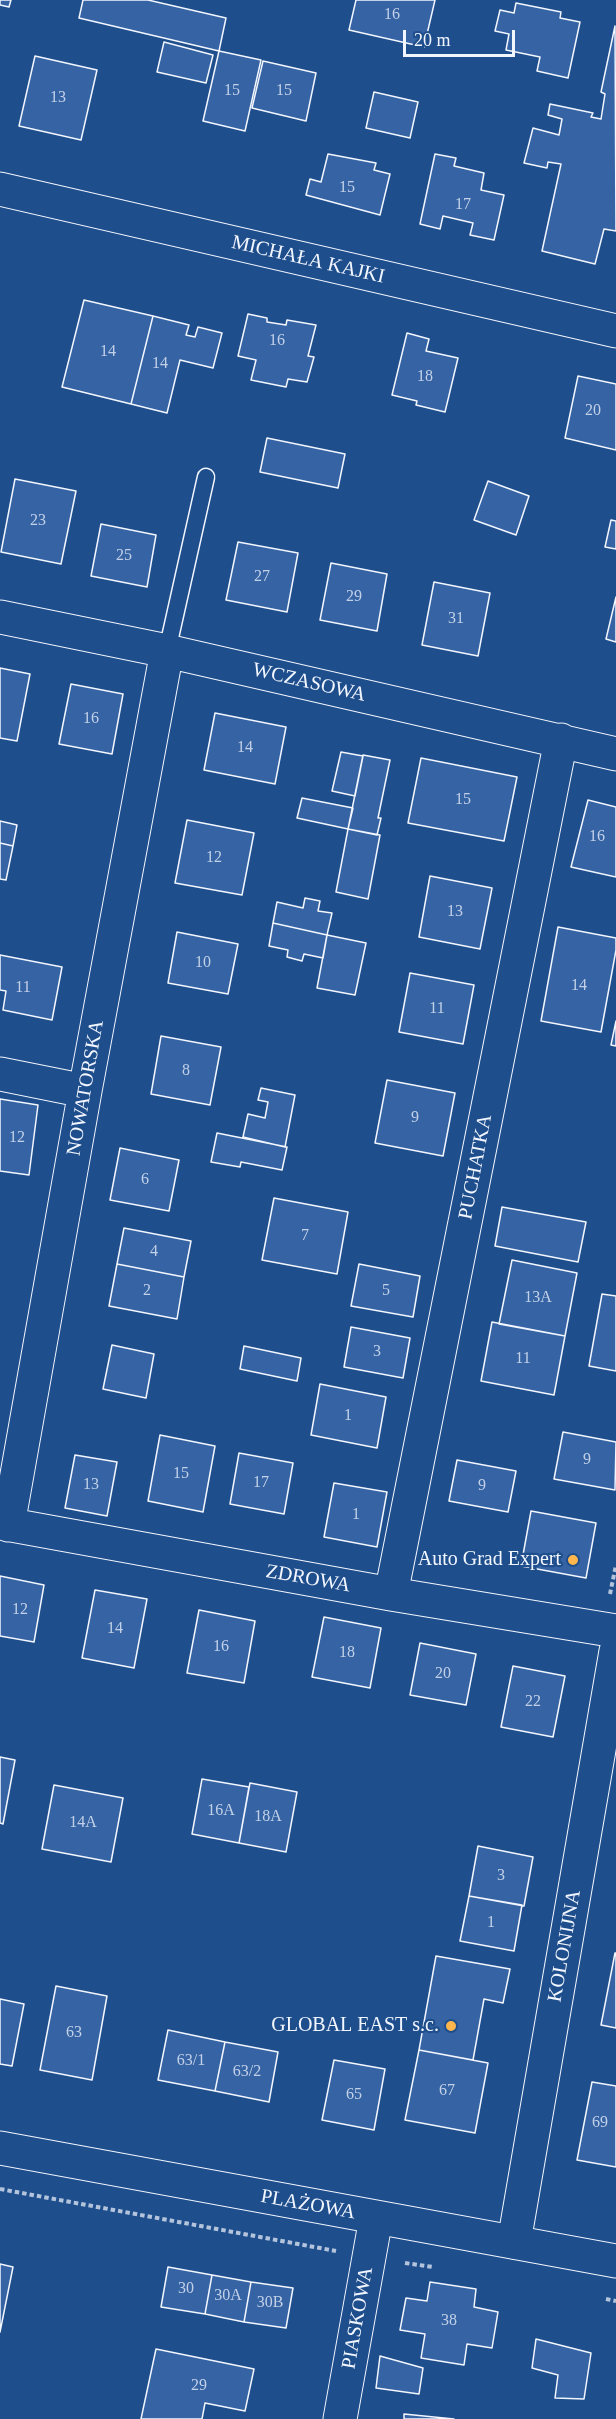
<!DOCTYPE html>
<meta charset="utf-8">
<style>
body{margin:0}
#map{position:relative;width:616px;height:2419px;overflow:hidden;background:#1f4e8c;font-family:"Times New Roman",serif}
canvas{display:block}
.scale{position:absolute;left:403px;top:30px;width:112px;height:27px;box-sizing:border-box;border:3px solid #f2f6ff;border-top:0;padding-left:8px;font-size:18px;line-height:21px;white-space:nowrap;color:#f2f6ff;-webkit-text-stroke:4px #1f4e8c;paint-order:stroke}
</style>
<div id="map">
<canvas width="616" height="2419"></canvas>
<div class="scale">20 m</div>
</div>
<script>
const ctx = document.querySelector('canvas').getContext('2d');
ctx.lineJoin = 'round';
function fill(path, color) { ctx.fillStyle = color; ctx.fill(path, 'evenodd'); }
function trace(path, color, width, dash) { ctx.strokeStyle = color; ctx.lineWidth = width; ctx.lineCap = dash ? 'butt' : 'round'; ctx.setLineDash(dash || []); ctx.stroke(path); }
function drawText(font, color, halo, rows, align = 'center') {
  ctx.font = font + ' "Times New Roman",serif'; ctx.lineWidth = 4.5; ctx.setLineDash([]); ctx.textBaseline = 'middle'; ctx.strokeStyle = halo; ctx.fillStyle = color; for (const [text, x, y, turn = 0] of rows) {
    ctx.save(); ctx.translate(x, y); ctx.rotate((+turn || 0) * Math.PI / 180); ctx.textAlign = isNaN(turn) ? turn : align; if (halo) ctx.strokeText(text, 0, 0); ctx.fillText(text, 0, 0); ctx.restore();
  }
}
const building = new Path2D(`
 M0 0H11L9 7 0 5Z
 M83 0H148L226 18 219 51 79 18Z
 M356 0H435L424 47 349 30Z
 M516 3 561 12 560 18 580 22 568 78 537 71 540 57 506 50 509 34 495 31 500 10 514 13Z
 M615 26 616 231 604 229 595 264 542 251 561 164 548 162 547 168 524 163 533 128 559 135 562 119 548 115 550 104 593 113 591 117 601 119 605 94 601 92Z
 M164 42 213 55 206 83 157 72Z
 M219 51 261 60 245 131 203 121Z
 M35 56 97 70 81 140 19 126Z
 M263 61 316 73 306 121 252 108Z
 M374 92 418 102 410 138 366 128Z
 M328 154 376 163 374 170 390 174 380 215 306 195 310 179 321 182Z
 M435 154 456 158 454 166 484 173 481 190 504 195 494 240 470 235 473 223 443 216 440 229 420 224Z
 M84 300 153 316 131 404 62 387Z
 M248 314 267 318V322L286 325 287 320 316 325 308 356 314 357 307 382 288 379 286 387 251 380 256 360 238 356Z
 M153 316 189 325 186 335 195 337 198 327 222 333 213 368 180 360 167 413 131 404Z
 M407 333 429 339 426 351 458 358 445 412 416 405 417 401 392 395Z
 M578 376 616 384V450L565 438Z
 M267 438 345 454 338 488 260 472Z
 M15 479 76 491 61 564 1 552Z
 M488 481 529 496 516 535 474 520Z
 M611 520 616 521V549L605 547Z
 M101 524 156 535 147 587 91 576Z
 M238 542 298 553 287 612 226 600Z
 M331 563 387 574 377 631 320 620Z
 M434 582 490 593 478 656 422 645Z
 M616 597V642L606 639Z
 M0 668 30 674 17 741 0 738Z
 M71 684 123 694 112 754 59 744Z
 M215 713 286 727 275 784 204 770Z
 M341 752 363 756 355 796 332 791Z
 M363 755 390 760 378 818H381L377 835 348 829Z
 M421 758 517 777 504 841 408 823Z
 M302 798 353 808 348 829 297 818Z
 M588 800 616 807V877L571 867Z
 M187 820 254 833 242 895 175 883Z
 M0 821 17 825 13 846 0 843Z
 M348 829 380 835 368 899 336 892Z
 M0 843 13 846 6 880 0 879Z
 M430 876 492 888 480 949 419 937Z
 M305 898 320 901 318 911 332 913 327 935 273 923 277 902 303 908Z
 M273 923 327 935 323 958 304 954 302 961 287 957 288 950 269 946Z
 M558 927 616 938V950L601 1032 541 1021Z
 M177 932 238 944 228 994 168 983Z
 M327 935 366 943 355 995 317 988Z
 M0 955 62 967 52 1020 3 1010 6 991 0 990Z
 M410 973 474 985 463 1044 399 1032Z
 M616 1021V1046L611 1045Z
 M161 1036 221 1047 210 1105 151 1094Z
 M387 1080 455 1093 443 1156 375 1143Z
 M261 1088 295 1095 285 1147 243 1137 248 1114 265 1118 268 1102 258 1100Z
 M0 1099 38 1105 29 1175 0 1171Z
 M217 1133 287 1147 282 1170 241 1162 240 1167 211 1162Z
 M120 1148 179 1160 169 1211 110 1200Z
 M274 1198 348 1212 337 1274 262 1260Z
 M502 1207 586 1222 578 1262 495 1246Z
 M124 1228 191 1241 184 1277 117 1264Z
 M512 1260 577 1273 565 1336 499 1324Z
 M117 1264 184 1277 177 1319 109 1306Z
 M359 1264 420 1276 413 1317 351 1306Z
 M602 1294 616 1296V1371L589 1366Z
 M492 1322 565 1336 554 1395 481 1381Z
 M351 1327 410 1338 403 1378 344 1367Z
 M112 1345 154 1354 146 1398 103 1389Z
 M244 1346 301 1358 297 1381 240 1369Z
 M320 1384 386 1397 377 1448 311 1435Z
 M563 1432 616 1442 615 1490 554 1479Z
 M160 1435 215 1446 203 1512 148 1501Z
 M239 1453 293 1463 284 1514 230 1504Z
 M75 1455 117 1462 107 1516 65 1508Z
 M457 1460 516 1471 508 1512 449 1501Z
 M334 1483 387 1492 377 1547 324 1537Z
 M531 1511 596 1523 586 1578 521 1566Z
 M0 1576 44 1585 34 1642 0 1636Z
 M95 1590 147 1599 134 1668 82 1658Z
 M199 1610 255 1621 244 1683 187 1673Z
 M324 1617 381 1628 370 1688 312 1677Z
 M420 1643 476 1654 466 1705 410 1695Z
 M513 1666 565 1676 553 1737 501 1727Z
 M0 1757 15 1760 3 1824 0 1823Z
 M202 1779 249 1787 239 1843 192 1834Z
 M250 1783 297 1792 286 1852 239 1843Z
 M54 1785 123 1798 111 1862 42 1849Z
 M478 1846 533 1857 524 1906 469 1896Z
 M469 1896 522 1905 514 1951 460 1941Z
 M615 1953H616V2028L601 2025Z
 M436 1956 510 1969 503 2003 484 1999 473 2060 419 2050Z
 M56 1986 107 1996 92 2080 40 2070Z
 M0 1999 24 2004 12 2066 0 2064Z
 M168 2030 225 2042 215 2091 158 2080Z
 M225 2042 278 2052 269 2102 215 2091Z
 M419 2050 488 2063 475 2133 405 2120Z
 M334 2060 385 2069 374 2130 322 2120Z
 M592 2082 616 2086V2167L577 2160Z
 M0 2264 13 2267 0 2332Z
 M168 2267 212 2275 205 2314 161 2307Z
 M212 2275 251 2282 244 2322 205 2314Z
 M251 2282 293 2288 286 2328 244 2322Z
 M430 2282 476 2289 474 2307 498 2312 492 2348 467 2344 464 2365 421 2358 425 2334 400 2330 406 2298 427 2301Z
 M536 2339 591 2353 584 2399 555 2398 558 2375 532 2368Z
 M156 2349 254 2369 245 2411 205 2403 202 2419H141Z
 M380 2356 423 2368 419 2394 376 2388Z
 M404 2414 454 2419H404Z`);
const path = new Path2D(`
 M610 1594 616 1565
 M0 2189 336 2251
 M405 2263 433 2267
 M606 2299 616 2301`);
const lane = new Path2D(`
 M167 651 206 477`);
const street = new Path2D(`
 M0 189 616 331
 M0 617 167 651 616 754
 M0 1074 85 1091
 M0 1523 391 1594 616 1631
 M8 1525 85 1091 167 651
 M391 1594 561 740
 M514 2242 616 1651
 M340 2419 376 2218`);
const secondary = new Path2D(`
 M0 2148 616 2261`);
const markers = [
 [573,1560,6,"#ffb74d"],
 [451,2026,6,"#ffb74d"]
];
const numberNames = [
 ["16",392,15],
 ["15",232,91],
 ["15",284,91],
 ["13",58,98],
 ["15",347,188],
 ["17",463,205],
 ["16",277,341],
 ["14",108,352],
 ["14",160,364],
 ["18",425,377],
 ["20",593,411],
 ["23",38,521],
 ["25",124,556],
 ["27",262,577],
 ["29",354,597],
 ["31",456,619],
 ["16",91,719],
 ["14",245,748],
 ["15",463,800],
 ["16",597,837],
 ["12",214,858],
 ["13",455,912],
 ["10",203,963],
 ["14",579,986],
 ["11",23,988],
 ["11",437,1009],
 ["8",186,1071],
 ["9",415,1118],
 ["12",17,1138],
 ["6",145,1180],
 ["7",305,1236],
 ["4",154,1252],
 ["2",147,1291],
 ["5",386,1291],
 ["13A",538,1298],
 ["3",377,1352],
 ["11",523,1359],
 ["1",348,1416],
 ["9",587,1460],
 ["15",181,1474],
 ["17",261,1483],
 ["13",91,1485],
 ["9",482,1486],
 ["1",356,1515],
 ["12",20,1610],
 ["14",115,1629],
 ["16",221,1647],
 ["18",347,1653],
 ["20",443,1674],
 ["22",533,1702],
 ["16A",221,1811],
 ["18A",268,1817],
 ["14A",83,1823],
 ["3",501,1876],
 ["1",491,1923],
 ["63",74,2033],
 ["63/1",191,2061],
 ["63/2",247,2072],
 ["67",447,2091],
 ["65",354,2095],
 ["69",600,2123],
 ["30",186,2289],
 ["30A",228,2296],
 ["30B",270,2303],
 ["38",449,2321],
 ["29",199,2386]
];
const streetNames = [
 ["MICHAŁA KAJKI",308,260,13],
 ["WCZASOWA",309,683,13],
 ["NOWATORSKA",86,1088,-80],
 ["PUCHATKA",476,1167,-79],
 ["ZDROWA",308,1579,10],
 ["KOLONIJNA",565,1946,-80],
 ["PLAŻOWA",308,2205,10],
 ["PIASKOWA",358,2318,-80]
];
const poiNames = [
 ["Auto Grad Expert",561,1560],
 ["GLOBAL EAST s.c.",439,2026]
];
fill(building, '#3563a3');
trace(building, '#f2f6ff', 1.5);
trace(lane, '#f2f6ff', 19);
trace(street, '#f2f6ff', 35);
trace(secondary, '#f2f6ff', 35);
trace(path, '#b3c4dc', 4, [4.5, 3]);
trace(lane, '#1f4e8c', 16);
trace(street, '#1f4e8c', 33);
trace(secondary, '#1f4e8c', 33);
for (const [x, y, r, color] of markers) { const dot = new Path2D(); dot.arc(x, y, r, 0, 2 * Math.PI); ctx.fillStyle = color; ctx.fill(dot); trace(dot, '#1f4e8c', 2); }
drawText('16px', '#c3d1e8', null, numberNames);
drawText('20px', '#f2f6ff', '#1f4e8c', streetNames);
drawText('20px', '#f2f6ff', '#1f4e8c', poiNames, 'right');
</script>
